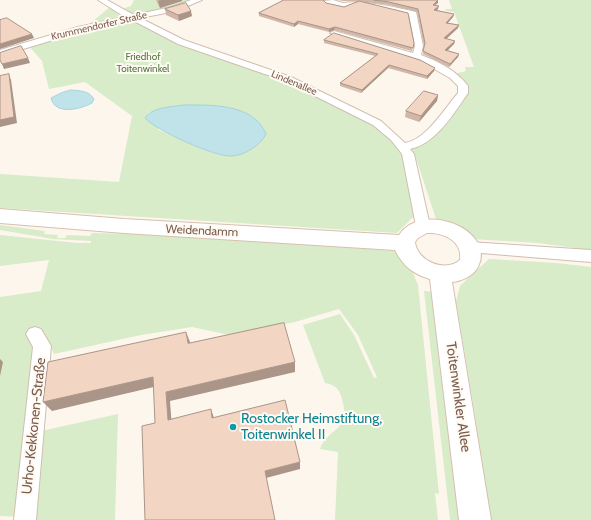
<!DOCTYPE html>
<meta charset="utf-8">
<style>
body{margin:0}
canvas{display:block;background:#fdf6ec}
</style>
<canvas width="591" height="520"></canvas>
<script>
const ctx = document.querySelector('canvas').getContext('2d');
ctx.lineJoin = 'round';
function fill(path, color) { ctx.fillStyle = color; ctx.fill(path, 'evenodd'); }
function trace(path, color, width, dash) { ctx.strokeStyle = color; ctx.lineWidth = width; ctx.lineCap = dash ? 'butt' : 'round'; ctx.setLineDash(dash || []); ctx.stroke(path); }
function drawText(font, color, halo, rows, align = 'center') {
  ctx.font = font + ' Cabin,sans-serif'; ctx.lineWidth = 4; ctx.setLineDash([]); ctx.textBaseline = 'middle'; ctx.strokeStyle = halo; ctx.fillStyle = color; for (const [text, x, y, turn = 0] of rows) {
    ctx.save(); ctx.translate(x, y); ctx.rotate((+turn || 0) * Math.PI / 180); ctx.textAlign = isNaN(turn) ? turn : align; if (halo) ctx.strokeText(text, 0, 0); ctx.fillText(text, 0, 0); ctx.restore();
  }
}
const green = new Path2D(`
 M134 0H198L131 17 118 10 131 6Z
 M449 0H591V250L538 243 471 239 436 219 415 155 408 147 419 142 463 93 454 74 466 71 465 67H474L454 12 446 11 445 9H452Z
 M110 7 122 17 87 26Z
 M128 20H136L181 42 259 68 377 123 403 147 421 218H412L397 233 0 208V174L119 182 132 116 85 82 49 89 42 61 28 45 75 31ZM184 105 231 156 217 154 159 130 148 113Z
 M0 225 45 231 44 234 58 235 57 238H65L67 235 90 236 92 233 165 235 396 251 400 254 401 262 412 271 418 285 439 494 435 493 438 520H335L338 452 320 449C327 427 352 433 342 399 339 389 336 385 325 383L303 325 340 314 354 335 374 378 377 377 358 335 339 309 295 322 229 335 192 327 141 335 54 354 48 341 36 335 32 433 118 414 115 520H25L24 517 0 516V297L41 291 49 260 0 266V235L77 243H91V241L53 239 0 230Z
 M489 259 557 263 591 267V520H488L476 421 456 301 460 286 464 282Z
 M424 291 435 292 464 520H450Z`);
const water = new Path2D(`
 M71 90C80 91 88 90 94 99L92 103C81 109 55 116 51 98L61 93Z
 M184 105C211 105 253 103 266 134 261 145 244 156 231 156 215 157 155 130 145 118 152 107 171 107 184 105Z`);
const street = new Path2D(`
 M98 0H107L134 15 171 7 191 0H202L176 11 140 18 184 40 291 77 381 121 405 143C426 140 445 108 458 93V86L450 78 420 61 330 33 334 31 413 53 415 46 409 15 357 2 344 8 326 4 323 1 333 0 343 3C362 0 395 7 416 12L423 46 421 55C439 62 456 70 468 86V93C454 113 436 144 410 149L414 154 430 226 428 229 423 231 418 229 416 226 402 154 391 140 373 125 285 81 178 44 132 20 83 31 0 56V50L78 27 125 17Z
 M469 242 591 250V262L469 252 464 251 462 247 464 243Z
 M35 327 41 329 51 346 36 520H14L33 347 26 334 29 329Z`);
const secondary = new Path2D(`
 M0 209 124 219 399 235C422 200 497 230 478 267 473 276 462 281 452 282L491 520H459L430 279C413 274 403 266 395 250L124 233 0 223ZM427 233C443 232 463 241 460 260 445 273 417 261 415 242L418 238Z`);
const wall = new Path2D(`
 M156 0H182V1L160 8Z
 M284 0H326L324 1 326 3 414 43 412 51 334 30 329 32 298 24 294 27 259 16V13Z
 M338 0H438V3L435 5 438 9 436 10 454 14 453 17 448 23 459 25 458 28 446 39 455 41 454 44 447 50 459 54 458 57 449 67 423 54 424 46 417 12 389 5 357 1H343Z
 M165 9 192 16 179 21 166 15Z
 M324 40 435 68 434 71 427 79 388 68 361 93 340 86V83L375 56 324 43Z
 M438 95 437 101 419 122 405 117 406 111Z`);
const shadedWall = new Path2D(`
 M161 0H182V1L160 8 158 1Z
 M438 0V3L432 7 433 5Z
 M439 6 438 9 434 13V10Z
 M191 11 192 16 179 21 178 15Z
 M454 14 453 17 445 26 446 23Z
 M298 21V24L294 27V24Z
 M459 25 458 28 444 41V38Z
 M335 27 334 30 329 32V29Z
 M32 34 34 38 0 49V44Z
 M455 41 454 44 445 53V50Z
 M459 54 458 57 449 67 450 64Z
 M28 58 30 63 4 69 2 64Z
 M389 65 388 68 361 93 362 90Z
 M435 68 434 71 427 79V76Z
 M9 74 11 80 17 123 0 127V120Z
 M438 95 437 101 419 122 421 116Z
 M186 332 190 342 192 354 188 343Z
 M0 359 3 362 0 376Z
 M295 362V372L170 401 172 428 168 420 166 392Z
 M153 377 158 386 52 411 43 402Z
 M211 409 214 418H212Z
 M300 462V469L266 478 265 471Z`);
const building = new Path2D(`
 M284 0H323L326 3 344 7 359 1 408 13 414 43 413 48 335 27 329 29 298 21 294 24 259 13Z
 M374 0H438L433 5 439 6 434 10 454 14 446 23 459 25 444 38 455 41 445 50 459 54 450 64 423 51 425 43 418 9 389 2Z
 M186 3 191 11 178 15 165 9Z
 M7 18 32 34 0 44V20Z
 M334 33 420 60 435 68 427 76 389 65 362 90 340 83 378 54 324 40Z
 M21 46 28 58 2 64 0 60V53Z
 M9 74 14 117 0 120V76Z
 M424 91 438 95 421 116 406 111Z
 M284 323 295 362 166 392 168 420 211 409 212 418 285 400 300 462 265 471 275 520H145L142 426 155 423 153 377 43 402 48 362 186 332 188 343Z`);
const markers = [
 [233,427,4,"#0f9aa8"]
];
const farStreetnames = [
 ["Krummendorfer Straße",99,26,-13],
 ["Lindenallee",294,83,23]
];
const farParknames = [
 ["Friedhof",143,57],
 ["Toitenwinkel",143,69]
];
const streetNames = [
 ["Weidendamm",202,231,3]
];
const nearStreetnames = [
 ["Toitenwinkler Allee",458,397,82],
 ["Urho-Kekkonen-Straße",34,426,-84]
];
const nearCulturenames = [
 ["Rostocker Heimstiftung,",241,419],
 ["Toitenwinkel II",241,435]
];
fill(green, '#d8ecc9');
fill(water, '#bfe3e8');
trace(water, '#a5d3da', 1);
trace(street, '#d1beb0', 2);
trace(secondary, '#d6c0b0', 2);
fill(street, '#fff');
fill(secondary, '#fff');
fill(wall, '#d1b7a8');
fill(shadedWall, '#aa9588');
fill(building, '#f3d5c3');
trace(building, '#aa9588', 1);
for (const [x, y, r, color] of markers) { const dot = new Path2D(); dot.arc(x, y, r, 0, 2 * Math.PI); ctx.fillStyle = color; ctx.fill(dot); trace(dot, '#fffaf3', 1.5); }
drawText('10px', '#7a5c4d', '#fffaf3', farStreetnames);
drawText('10px', '#537a41', '#fffaf3', farParknames);
drawText('12px', '#7a5c4d', '#fffaf3', streetNames);
drawText('14px', '#7a5c4d', '#fffaf3', nearStreetnames);
drawText('14px', '#0d838f', '#fffaf3', nearCulturenames, 'left');
</script>
